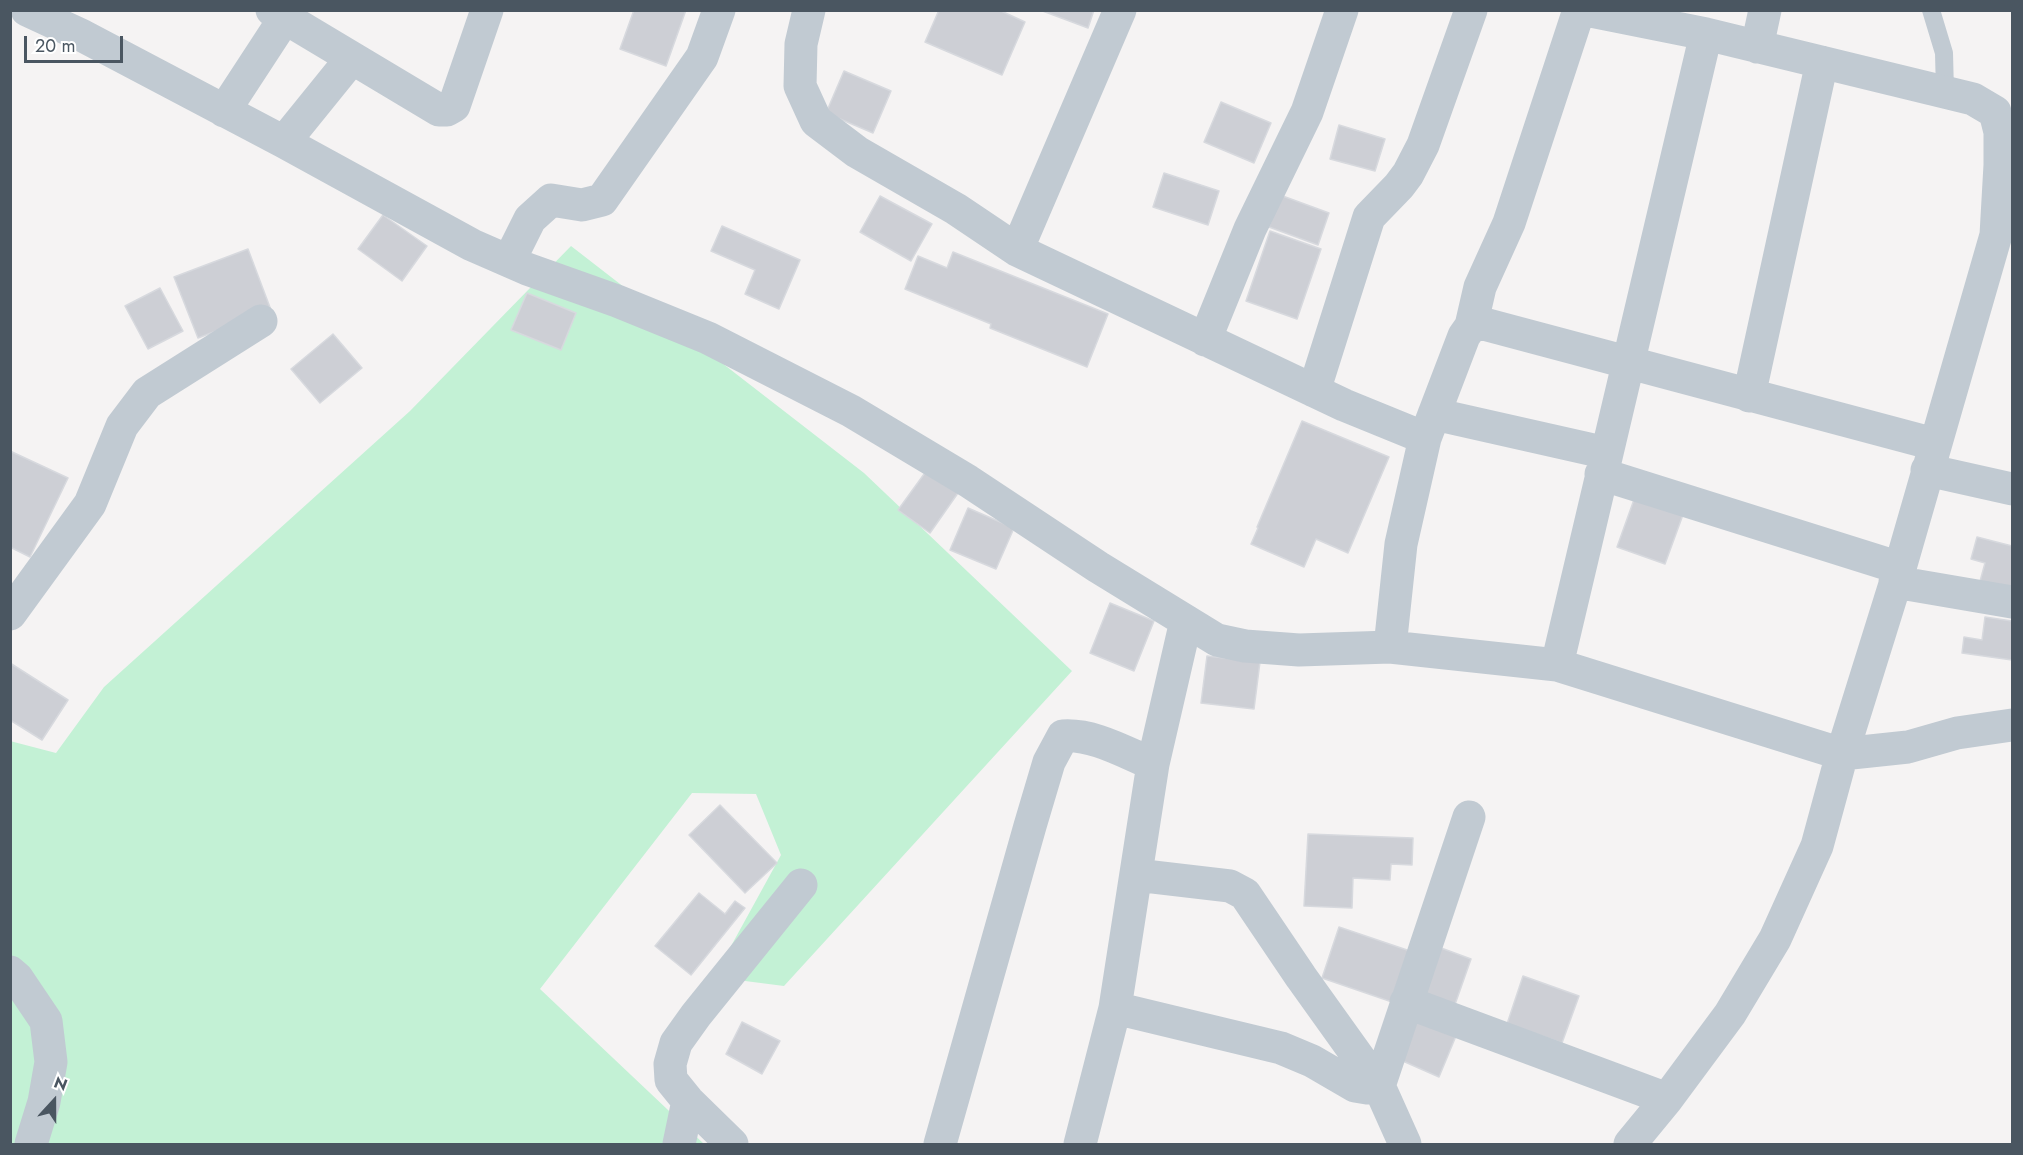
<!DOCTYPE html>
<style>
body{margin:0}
#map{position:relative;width:2023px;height:1155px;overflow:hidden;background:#f5f3f3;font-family:Jost,sans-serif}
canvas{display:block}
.frame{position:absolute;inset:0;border:12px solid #4a5661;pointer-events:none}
.north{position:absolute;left:24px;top:1071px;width:60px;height:60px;-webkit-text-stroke:4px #fff;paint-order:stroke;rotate:21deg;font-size:16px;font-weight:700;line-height:24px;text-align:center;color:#4a5661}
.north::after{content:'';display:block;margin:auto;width:21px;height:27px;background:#4a5661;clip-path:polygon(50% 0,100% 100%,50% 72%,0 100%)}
.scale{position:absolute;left:24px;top:36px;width:99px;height:27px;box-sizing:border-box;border:3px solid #4a5661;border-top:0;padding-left:8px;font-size:18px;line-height:21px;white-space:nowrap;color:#4a5661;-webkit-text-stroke:4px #fff;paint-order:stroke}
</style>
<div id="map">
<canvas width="2023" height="1155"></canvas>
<div class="frame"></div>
<div class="north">N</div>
<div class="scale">20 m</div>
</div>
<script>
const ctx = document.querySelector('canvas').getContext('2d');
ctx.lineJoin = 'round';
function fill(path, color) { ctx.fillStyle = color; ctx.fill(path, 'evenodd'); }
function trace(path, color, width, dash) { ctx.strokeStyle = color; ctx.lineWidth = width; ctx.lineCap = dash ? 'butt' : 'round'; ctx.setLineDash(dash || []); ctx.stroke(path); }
const green = new Path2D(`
 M571 246 864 473 1072 671 784 986 714 977 781 855 756 794 692 793 540 989 704 1144H11L10 741 56 753 104 687 410 411Z`);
const building = new Path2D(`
 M634 10H686L666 66 620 49Z
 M939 10H999L1025 22 1002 75 925 42Z
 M1040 10H1094L1088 28Z
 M844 71 891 91 873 133 826 113Z
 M1221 102 1271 123 1254 163 1204 142Z
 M1339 125 1385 139 1375 171 1330 159Z
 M1164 173 1219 191 1208 225 1153 207Z
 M1280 195 1329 213 1318 245 1269 227Z
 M880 196 932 224 911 261 860 232Z
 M383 215 427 246 402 281 358 249Z
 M722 226 800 260 779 309 745 294 755 270 711 251Z
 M1270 231 1321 249 1297 319 1246 301Z
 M248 249 271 310 198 338 174 277Z
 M953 252 1108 314 1087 367 990 328 991 324 905 289 918 256 947 268Z
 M160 288 183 331 148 349 125 306Z
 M527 293 576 313 561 350 511 330Z
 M333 334 362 368 320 403 291 369Z
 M1302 421 1389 457 1348 553 1316 539 1304 567 1251 544 1258 528 1257 527Z
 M10 451 68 478 30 557 10 547Z
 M927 470 958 493 930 533 898 510Z
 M1636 494 1684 512 1665 564 1617 547Z
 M968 508 1014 528 996 569 950 550Z
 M1977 537 2012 546V594L1979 585 1985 563 1971 559Z
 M1110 603 1154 621 1134 671 1090 653Z
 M1985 617 2012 621V660L1962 653 1964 637 1982 640Z
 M1207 656 1260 662 1254 709 1201 703Z
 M10 663 68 700 42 740 10 720Z
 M720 805 777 863 745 893 689 835Z
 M1308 834 1413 838 1412 865 1391 864 1390 880 1353 878 1352 908 1304 906Z
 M699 893 725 914 735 901 745 908 691 975 655 946Z
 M1339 927 1413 952 1395 1003 1322 978Z
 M1433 945 1471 959 1452 1013 1413 999Z
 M1523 976 1579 996 1562 1043 1507 1024Z
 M1412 1018 1456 1036 1439 1077 1396 1058Z
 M742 1022 780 1041 762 1074 726 1054Z`);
const lane = new Path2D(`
 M1931 10 1944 53 1945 92`);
const street = new Path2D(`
 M27 10 83 36 284 142 472 245 527 269 617 301 708 338 851 411 968 481 1098 567 1217 640 1245 646 1299 650 1390 647 1557 665 1842 754 1908 747 1957 733 2012 725
 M272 10 439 110H447L454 106 487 10
 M809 10 801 44 800 86 816 121 857 152 956 209 1017 250 1344 405 1425 438
 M1586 10 1706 34 1973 99 1995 112 2000 132V165L1996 235 1900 568 1842 754 1817 846 1775 939 1730 1014 1667 1099 1630 1144
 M1757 47 1765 10
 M224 111 290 10
 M284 142 352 58
 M1017 250 1120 10
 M509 261 530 219 551 200 582 205 602 200 702 57 719 10
 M1471 326 1484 324 1934 444
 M1205 340 1250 229 1307 112 1342 10
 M1314 391 1369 217 1399 186 1408 174 1423 145 1471 10
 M1749 396 1822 62
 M1434 414 1607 453
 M1927 470 2012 489
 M1601 474 1900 568
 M1895 582 2012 602
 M10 614 90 504 122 426 147 393 261 321
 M1390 647 1401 544 1425 438 1464 336 1471 326 1480 287 1509 223 1579 10
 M1557 665 1706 34
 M1136 875 1230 886 1245 894 1301 977 1379 1086 1405 1144
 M10 972 17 978 46 1021 51 1062 44 1102 31 1144
 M1406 1002 1667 1099
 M1115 1008 1281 1048 1312 1061 1355 1086 1367 1088 1379 1086 1469 817
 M679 1144 688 1101
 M732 1144 688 1101 671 1080 670 1064 676 1043 696 1015 801 885
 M940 1144 1030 826 1049 762 1063 736C1094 734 1124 752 1153 764
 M1080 1144 1115 1008 1153 764 1186 621`);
fill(green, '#c3f1d5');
fill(building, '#cdcfd5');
trace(building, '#d7d9de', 1.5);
trace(lane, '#c1cad2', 18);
trace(street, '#c1cad2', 33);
</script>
